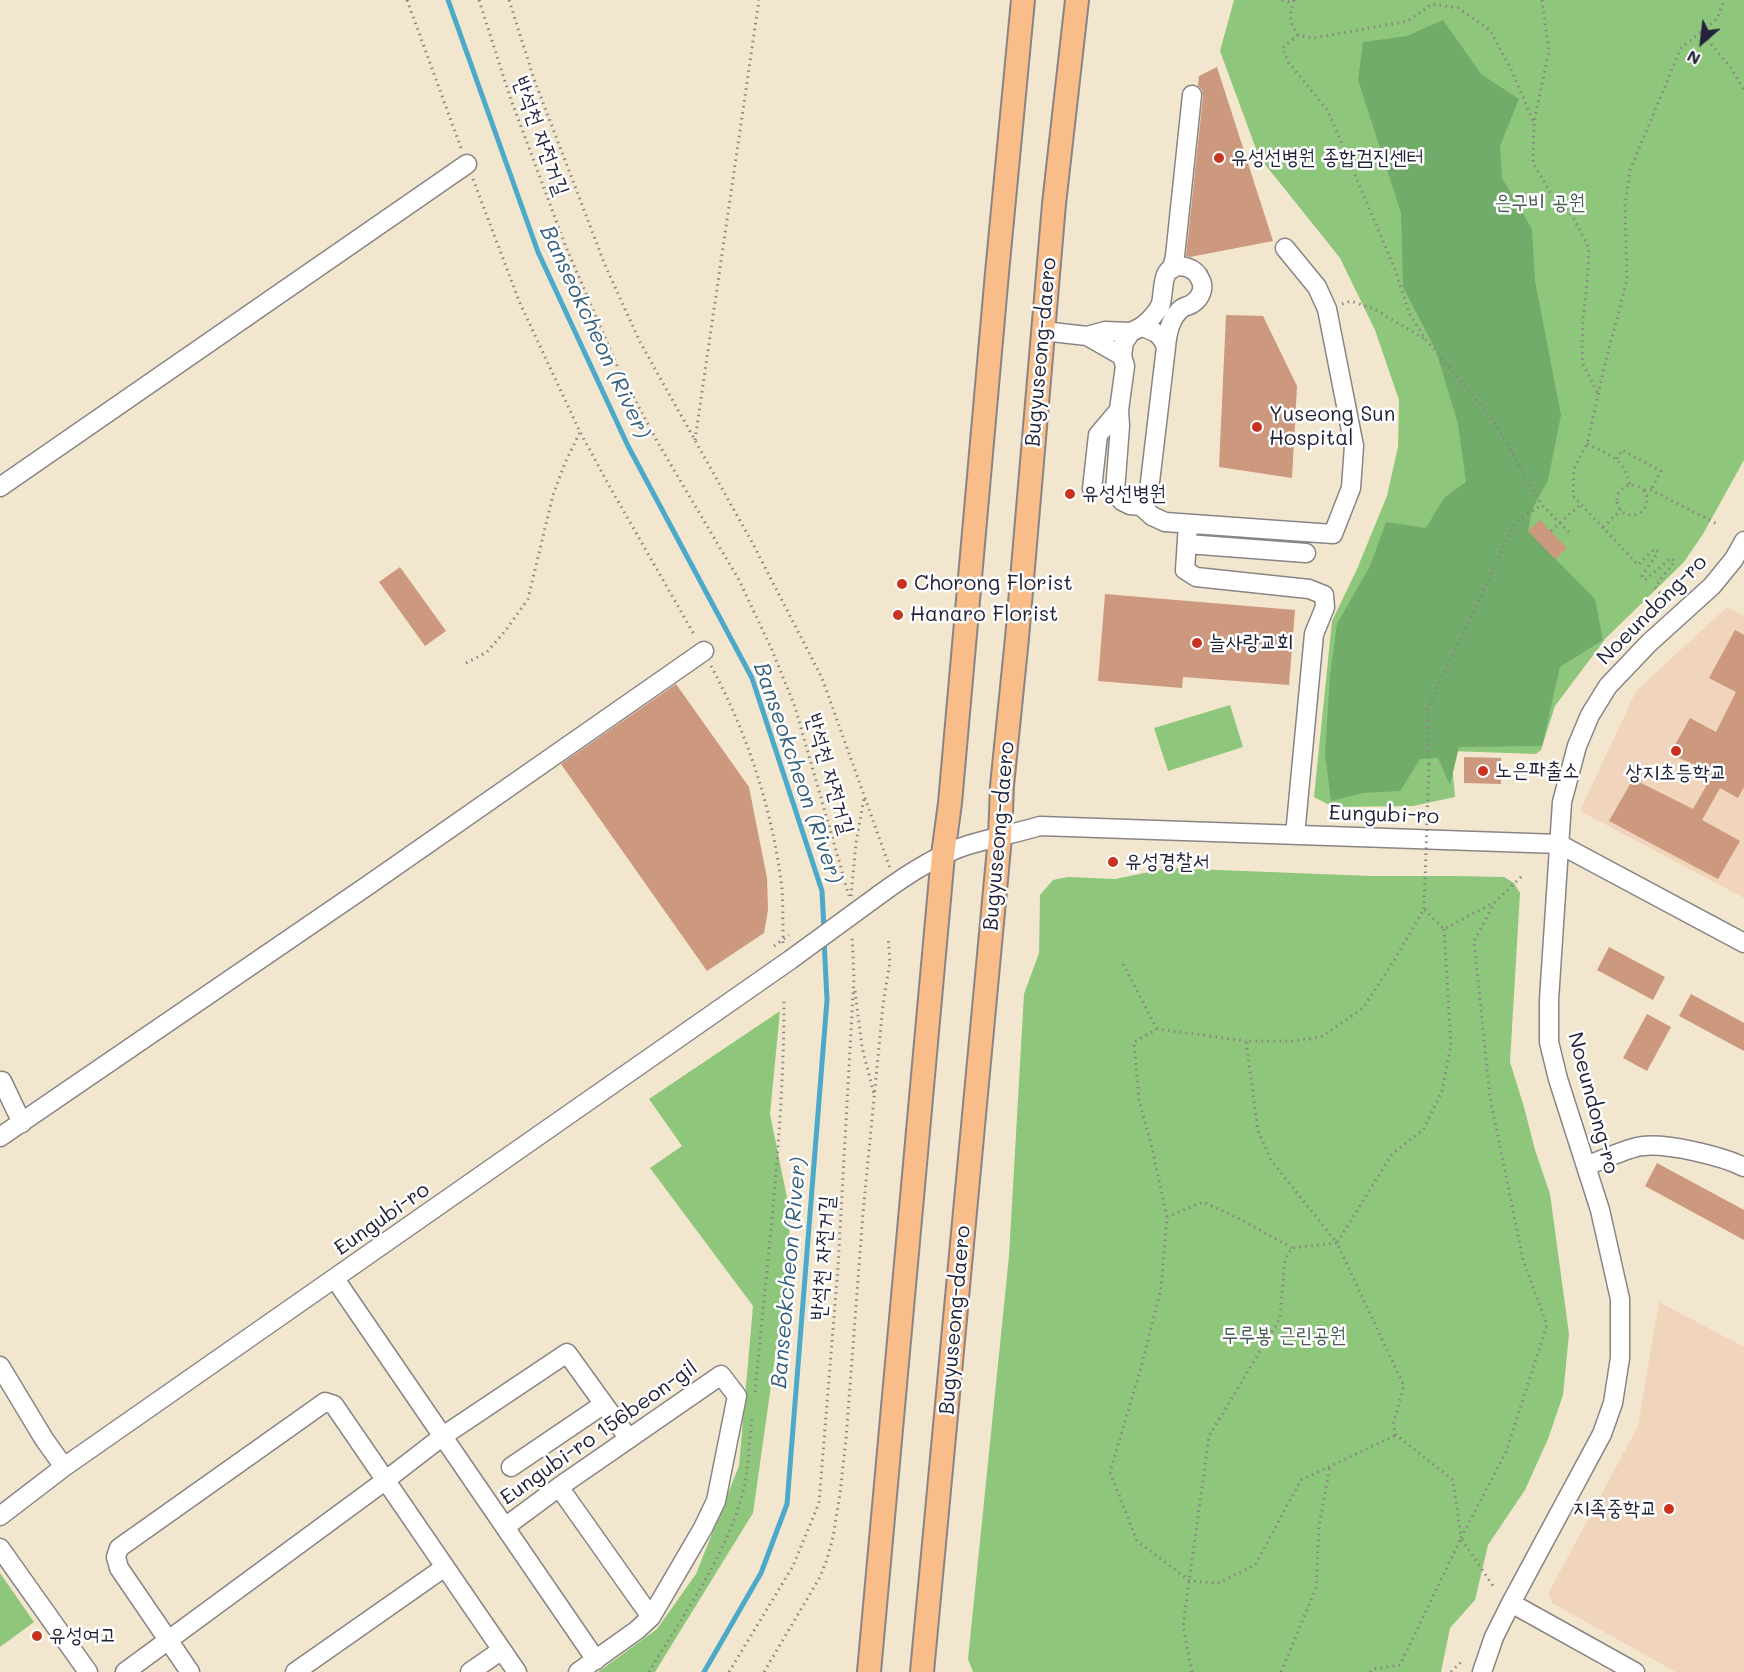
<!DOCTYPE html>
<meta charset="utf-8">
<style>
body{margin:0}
#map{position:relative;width:1744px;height:1672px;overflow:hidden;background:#f2e7ce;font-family:Mali,sans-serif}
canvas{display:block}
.north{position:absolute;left:1672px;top:12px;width:60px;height:60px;-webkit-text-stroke:4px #fff;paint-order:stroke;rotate:208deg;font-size:16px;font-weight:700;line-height:24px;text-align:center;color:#22223b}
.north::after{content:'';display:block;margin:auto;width:21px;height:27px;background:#22223b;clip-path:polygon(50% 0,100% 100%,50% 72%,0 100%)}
</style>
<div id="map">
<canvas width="1744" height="1672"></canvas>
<div class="north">N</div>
</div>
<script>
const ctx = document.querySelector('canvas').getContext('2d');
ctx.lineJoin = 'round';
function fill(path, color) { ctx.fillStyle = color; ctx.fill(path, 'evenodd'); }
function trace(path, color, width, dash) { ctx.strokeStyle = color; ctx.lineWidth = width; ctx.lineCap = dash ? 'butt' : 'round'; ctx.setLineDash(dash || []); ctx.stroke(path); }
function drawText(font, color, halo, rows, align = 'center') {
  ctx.font = font + ' Mali,"Poor Story",sans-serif'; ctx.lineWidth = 5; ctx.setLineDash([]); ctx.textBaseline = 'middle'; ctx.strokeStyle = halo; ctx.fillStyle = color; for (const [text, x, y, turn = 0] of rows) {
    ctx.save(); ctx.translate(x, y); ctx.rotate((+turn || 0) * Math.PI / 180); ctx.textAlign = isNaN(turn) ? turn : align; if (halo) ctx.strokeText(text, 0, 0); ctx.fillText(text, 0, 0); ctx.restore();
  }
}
const built = new Path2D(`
 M1727 607 1744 616V898L1580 811 1636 691Z
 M1659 1302 1744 1347V1672H1676L1552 1603 1549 1592 1638 1426Z`);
const green = new Path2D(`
 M1234 0H1744V460L1703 534 1684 562 1606 638 1555 706 1541 750 1536 754 1451 751 1455 797 1413 806 1333 807 1314 797 1332 621 1357 569 1387 496 1398 447 1399 400 1375 330 1340 258 1259 157 1220 51Z
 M1230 705 1243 747 1168 771 1154 728Z
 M1169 868 1370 876H1452L1504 877 1514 883 1520 893 1510 1062 1524 1107 1535 1150 1550 1194 1569 1334 1563 1395 1548 1439 1525 1490 1488 1545 1475 1600 1450 1628 1441 1672H973L968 1659 1009 1256 1024 994 1039 953 1040 895 1053 880 1068 877 1115 879Z
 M780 1011 770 1114 791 1217 779 1329 753 1513 655 1672H598L657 1629 696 1574 739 1466 753 1306 650 1168 682 1146 649 1099Z
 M0 1573 34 1622 0 1647Z`);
const forest = new Path2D(`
 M1443 20 1481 74 1519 99 1500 146 1502 178 1532 229 1535 281 1561 415 1548 480 1532 510 1528 531 1595 599 1603 640 1560 667 1542 746 1459 747 1450 785 1438 758 1420 759 1400 791 1363 793 1331 801 1325 754 1330 675 1337 624 1370 566 1386 522 1426 528 1444 498 1466 482 1458 424 1436 351 1403 287 1401 213 1358 80 1363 42 1407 36Z`);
const stream = new Path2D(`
 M448 0 538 252 628 446 752 678 822 891 824 930
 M704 1672 761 1573 787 1504 827 1000 824 939`);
const building = new Path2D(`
 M1217 67 1273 241 1190 257 1186 256 1203 96 1202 90 1198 86 1199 76Z
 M1226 315 1263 316 1297 386 1292 478 1219 467Z
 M1540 520 1567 548 1555 559 1528 531Z
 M400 567 446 631 425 646 379 582Z
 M1105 594 1295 610 1289 685 1183 677 1182 688 1098 681Z
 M1735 630 1744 635V787L1738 798 1720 788 1702 820 1740 841 1718 879 1609 821 1633 779 1693 809 1709 781 1693 773 1697 766 1670 754 1690 718 1716 732 1736 692 1709 678Z
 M676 684 749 787 767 878 768 910 764 933 707 971 561 764Z
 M1464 757 1501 758V784L1464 783Z
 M1609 947 1665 977 1653 1000 1597 970Z
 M1691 994 1744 1023V1051L1679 1016Z
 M1647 1014 1671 1027 1647 1071 1623 1058Z
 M1657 1163 1744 1210V1240L1645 1186Z`);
const path = new Path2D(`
 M407 0 461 148
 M479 0 510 97 566 247 618 368 658 443 739 580 772 650 795 707 849 896
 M509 0 534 79 605 265 640 342 753 544 822 678 890 868
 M1282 0 1293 3
 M1294 0C1289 15 1289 22 1298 35L1314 38 1408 21 1432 4 1458 8 1490 30 1511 69 1533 121
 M1542 0 1549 51 1534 122 1533 163 1550 192 1573 217 1589 248 1587 283 1583 320 1582 349 1583 364 1598 394
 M1701 32 1717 19 1724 0
 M1298 35 1282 48 1289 63 1328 111 1396 272 1409 313 1426 340 1494 421 1542 505 1569 532
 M473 179 519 301 580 432 611 489 695 636
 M1342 304 1351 301 1374 309 1425 339
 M695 440 759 0
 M1587 444C1611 456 1623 457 1630 485
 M1617 459 1622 450 1661 471 1651 490
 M1617 500a15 15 0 1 1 30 0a15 15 0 1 1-30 0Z
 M1644 490H1651L1717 524
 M1603 527 1621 510
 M1551 531 1581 504
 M1660 593 1655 587 1675 561 1671 558 1645 580 1642 576 1658 552 1654 549 1638 565 1573 496 1574 468 1587 444 1605 364 1627 280 1625 205 1630 170 1681 48 1701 32 1731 68 1744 90
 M466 663 487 652 506 630 528 599 553 495 565 463 580 432
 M711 666C748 734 773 812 782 889 783 907 783 926 783 944
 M1429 764 1427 710 1516 521 1542 505
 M851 896 856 843 864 798
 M1444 929 1451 1045 1442 1091 1423 1130 1392 1154 1337 1243 1404 1386 1393 1424 1396 1435 1453 1480 1461 1537
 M774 946 789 935
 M1123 964 1157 1029
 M855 991 862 1047 874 1094
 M1167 1217 1151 1143 1139 1101 1134 1042 1157 1029 1246 1041
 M1292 1248 1238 1218 1203 1202 1167 1217 1161 1289 1140 1371 1110 1472 1137 1541 1190 1581 1219 1583 1255 1565 1301 1480 1396 1435
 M755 1392C767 1262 784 1130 784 1000
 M1461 1538 1506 1452 1547 1325 1523 1260 1490 1097 1474 941 1495 902 1524 874
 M649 1672C684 1613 727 1556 744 1488 749 1466 749 1442 752 1419
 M729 1672 793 1566 819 1503 838 1267 854 977 852 935
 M764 1672 820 1577 827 1559 833 1537 840 1494 846 1439 863 1213 883 1005 890 961 888 938
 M1192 1672 1183 1626 1209 1436 1280 1318 1285 1259 1292 1248 1337 1243 1271 1160 1258 1131 1246 1041H1293L1321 1037 1363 1008 1395 959 1424 909 1444 929 1495 902
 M1281 1672 1316 1588 1319 1526 1330 1466
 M1370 1672 1373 1669 1400 1665 1461 1538 1493 1586
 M1451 1672 1462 1661`);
const minor = new Path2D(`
 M1172 269 1175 256 1192 95
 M1141 327C1155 331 1161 334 1166 347L1148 499 1141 506 1130 505 1122 501 1115 491 1120 426 1119 410 1125 366 1122 356 1124 342 1131 332Z
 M1141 327C1149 321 1155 315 1160 306 1166 293 1157 261 1186 267 1192 269 1198 273 1200 279 1205 287 1201 298 1193 303 1190 306 1184 306 1181 309 1170 318 1167 335 1166 347
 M1043 331 1087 336 1122 356
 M1087 336 1105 331 1131 332
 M0 487 467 164
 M1092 489 1098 435 1119 410
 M1141 506 1152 516 1165 522 1333 534 1351 488 1354 446 1327 309 1317 287 1285 248
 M1188 524 1185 570 1196 577 1309 589 1324 595 1325 607 1314 634 1295 835
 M1187 544 1306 553
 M879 895C906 875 936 855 968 845 992 838 1016 833 1040 826L1559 844 1744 943
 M2 1081 22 1123
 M0 1137 367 886 704 651
 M1586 1166C1600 1161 1629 1147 1643 1146 1667 1143 1722 1156 1744 1167
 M335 1279 596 1660
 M0 1366 44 1439 64 1467
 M511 1467 604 1404
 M559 1487 651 1617
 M0 1516 64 1467 790 960
 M505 1527 559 1487 721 1375 737 1396 716 1501 703 1528 651 1617 637 1630 578 1672
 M0 1548 88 1672
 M1511 1603 1635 1672
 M125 1672 386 1480 443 1436 567 1353 629 1439
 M190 1672 119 1568 116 1557 119 1548 325 1402 334 1405 517 1672
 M295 1672 445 1567
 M470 1672 502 1650
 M1482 1672 1494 1637 1511 1603 1602 1434 1613 1403 1620 1358V1299L1600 1210 1558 1079 1549 1042V1000L1562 802 1577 746 1590 715 1608 686 1649 643 1712 586 1734 559 1744 541`);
const major = new Path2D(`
 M869 1672 943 855 950 803 997 273 1023 0
 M922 1672 1000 837 1002 786 1017 638 1054 204 1077 0`);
const pathBridge = new Path2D(`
 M1424 909 1429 764`);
const minorBridge = new Path2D(`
 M790 960 879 895`);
const markers = [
 [1219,158,6,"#c8321e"],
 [1257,427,6,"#c8321e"],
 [1070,494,6,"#c8321e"],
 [902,584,6,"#c8321e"],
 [898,615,6,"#c8321e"],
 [1197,643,6,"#c8321e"],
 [1676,751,6,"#c8321e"],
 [1483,771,6,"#c8321e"],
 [1113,862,6,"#c8321e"],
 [1669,1509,6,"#c8321e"],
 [37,1636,6,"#c8321e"]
];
const streetNames = [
 ["반석천 자전거길",541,136,70],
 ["Bugyuseong-daero",1041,352,-85],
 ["Noeundong-ro",1652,610,-45],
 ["반석천 자전거길",830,774,74],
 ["Eungubi-ro",1384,815,2],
 ["Bugyuseong-daero",999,836,-85],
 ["Noeundong-ro",1593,1103,75],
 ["Eungubi-ro",382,1219,-35],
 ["반석천 자전거길",823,1258,-86],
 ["Bugyuseong-daero",955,1320,-85],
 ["Eungubi-ro 156beon-gil",599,1433,-35]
];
const poiNames = [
 ["유성선병원 종합검진센터",1231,158],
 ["Yuseong Sun",1269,415],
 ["Hospital",1269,439],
 ["유성선병원",1082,494],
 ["Chorong Florist",914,584],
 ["Hanaro Florist",910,615],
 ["늘사랑교회",1209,643],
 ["노은파출소",1495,771],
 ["상지초등학교",1676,773,"center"],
 ["유성경찰서",1125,862],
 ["지족중학교",1657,1509,"right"],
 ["유성여고",49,1636]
];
const parkNames = [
 ["은구비 공원",1540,203],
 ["두루봉 근린공원",1284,1336]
];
const waterNames = [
 ["Banseokcheon (River)",595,332,65],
 ["Banseokcheon (River)",798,773,71],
 ["Banseokcheon (River)",789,1273,-85]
];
fill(built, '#f0d5bc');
fill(green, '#8ec77b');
fill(forest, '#72ac6b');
trace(stream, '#4ca9ca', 5);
fill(building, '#cc987e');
trace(minor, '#8a8484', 21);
trace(major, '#8a8484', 26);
trace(path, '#8a8484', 3, [1.5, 4.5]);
trace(minor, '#fff', 18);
trace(major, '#f8bd89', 22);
trace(minorBridge, '#8a8484', 21, []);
trace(pathBridge, '#8a8484', 3, [1.5, 4.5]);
trace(minorBridge, '#fff', 18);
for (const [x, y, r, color] of markers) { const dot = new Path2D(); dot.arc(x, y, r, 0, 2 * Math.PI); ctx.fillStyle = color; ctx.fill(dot); trace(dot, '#fff', 2); }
drawText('21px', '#22223b', '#fff', streetNames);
drawText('21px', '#22223b', '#fff', poiNames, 'left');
drawText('21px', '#485c51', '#fff', parkNames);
drawText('italic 22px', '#355f7b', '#fff', waterNames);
</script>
